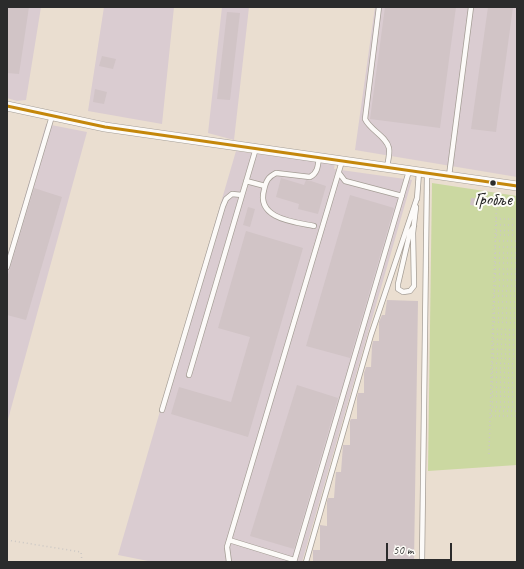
<!DOCTYPE html>
<meta charset="utf-8">
<style>
body{margin:0}
#map{position:relative;width:524px;height:569px;overflow:hidden;background:#eaded0;font-family:Caveat,sans-serif}
canvas{display:block}
.frame{position:absolute;inset:0;border:8px solid #2b2b2b;pointer-events:none}
.scale{position:absolute;left:386px;top:543px;width:66px;height:18px;box-sizing:border-box;border:2px solid #2b2b2b;border-top:0;padding-left:5px;font-size:12px;line-height:14px;white-space:nowrap;color:#2b2b2b;-webkit-text-stroke:3px #fdfcf7;paint-order:stroke}
</style>
<div id="map">
<canvas width="524" height="569"></canvas>
<div class="frame"></div>
<div class="scale">50 m</div>
</div>
<script>
const ctx = document.querySelector('canvas').getContext('2d');
ctx.lineJoin = 'round';
function fill(path, color) { ctx.fillStyle = color; ctx.fill(path, 'evenodd'); }
function trace(path, color, width, dash) { ctx.strokeStyle = color; ctx.lineWidth = width; ctx.lineCap = dash ? 'butt' : 'round'; ctx.setLineDash(dash || []); ctx.stroke(path); }
function drawText(font, color, halo, rows, align = 'center') {
  ctx.font = font + ' Caveat,sans-serif'; ctx.lineWidth = 4; ctx.setLineDash([]); ctx.textBaseline = 'middle'; ctx.strokeStyle = halo; ctx.fillStyle = color; for (const [text, x, y, turn = 0] of rows) {
    ctx.save(); ctx.translate(x, y); ctx.rotate((+turn || 0) * Math.PI / 180); ctx.textAlign = isNaN(turn) ? turn : align; if (halo) ctx.strokeText(text, 0, 0); ctx.fillText(text, 0, 0); ctx.restore();
  }
}
const industrial = new Path2D(`
 M7 7H41L26 100 17 101 7 98Z
 M104 7H174L162 124 88 111Z
 M222 7H249L234 140 208 133Z
 M375 7H517V177L355 150Z
 M46 124 87 132 7 423V257Z
 M236 151 335 164 334 169 412 180 302 562H153L118 555Z`);
const green = new Path2D(`
 M432 183 517 196V465L428 471Z`);
const building = new Path2D(`
 M7 7H29L19 74 7 73Z
 M385 7H456L440 128 370 119Z
 M488 7H513L496 132 471 129Z
 M227 12 240 13 230 100 217 99Z
 M102 56 116 59 113 69 99 66Z
 M95 89 107 92 104 104 93 102Z
 M281 178 304 185 306 180 311 181 326 186 318 214 298 209 299 204 276 197Z
 M34 188 62 197 26 320 7 315V278Z
 M350 195 394 208 350 358 306 346Z
 M471 198 483 199 482 207 470 205Z
 M248 207 255 209 250 227 243 225Z
 M246 231 303 248 248 437 171 414 179 387 231 402 250 337 218 328Z
 M387 300 418 301 414 562H313V550H320V525L327 526V501L328 498H334L336 472H341L343 445H350V421L351 419H357V398L358 393H364V373L366 367H371L372 346 373 341H379V322L382 315H385Z
 M297 385 338 398 294 549 250 536Z`);
const path = new Path2D(`
 M496 219H517
 M496 225H517
 M496 231 517 230
 M496 235H517
 M495 241H517
 M495 247H517
 M495 253H517
 M495 258H517
 M495 263H517
 M495 269H517
 M495 274H517
 M495 280H517
 M495 286H517
 M494 291H517
 M494 296H517
 M494 302H517
 M494 308H517
 M494 313H517
 M494 318H517
 M494 322 517 323
 M493 329 517 330
 M493 334 517 335
 M493 339 517 340
 M493 344 517 345
 M493 349 517 350
 M493 354H517
 M493 358 517 359
 M492 363 517 364
 M492 368H517
 M492 372 517 373
 M492 377 517 378
 M492 382 517 383
 M492 387 517 388
 M492 392H517
 M492 396 517 397
 M492 402H517
 M492 407H517
 M491 411H517
 M491 416H517
 M489 454 496 215 499 191
 M7 540 81 552 82 562`);
const service = new Path2D(`
 M379 7 365 119C370 130 386 136 389 148 390 154 388 161 387 167
 M339 173 345 181 402 196
 M449 176 471 7
 M246 181 265 186
 M417 199 419 172
 M314 226C295 222 256 219 264 190 266 181 268 177 276 173L310 177C318 173 318 165 319 157
 M414 226 410 232 398 284V289L403 292 410 291 414 286 413 233 416 207
 M7 267 52 116
 M189 375 256 148
 M162 410 223 206 226 199 232 194 242 195
 M229 540 294 560
 M229 562 227 547 342 161
 M294 562 409 171
 M306 562 371 335 417 198
 M422 562 427 173`);
const minor = new Path2D(`
 M7 106 105 127 517 186`);
const bus1 = new Path2D(`
 M7 106 105 127 517 186`);
const markers = [
 [493,183,3.5,"#2b2b2b"]
];
const busNames = [
 ["Гробље",493,200]
];
fill(industrial, '#daccd1');
fill(green, '#cbd8a1');
fill(building, '#d1c4c6');
trace(service, '#a59e96', 6);
trace(minor, '#a59e96', 10);
trace(path, '#cbc7c4', 1.5, [1, 3]);
trace(service, '#fcfaf8', 4.5);
trace(minor, '#fcfaf8', 9);
trace(bus1, '#c4870b', 3);
for (const [x, y, r, color] of markers) { const dot = new Path2D(); dot.arc(x, y, r, 0, 2 * Math.PI); ctx.fillStyle = color; ctx.fill(dot); trace(dot, '#fdfcf7', 1.5); }
drawText('18px', '#2b2b2b', '#fdfcf7', busNames);
</script>
